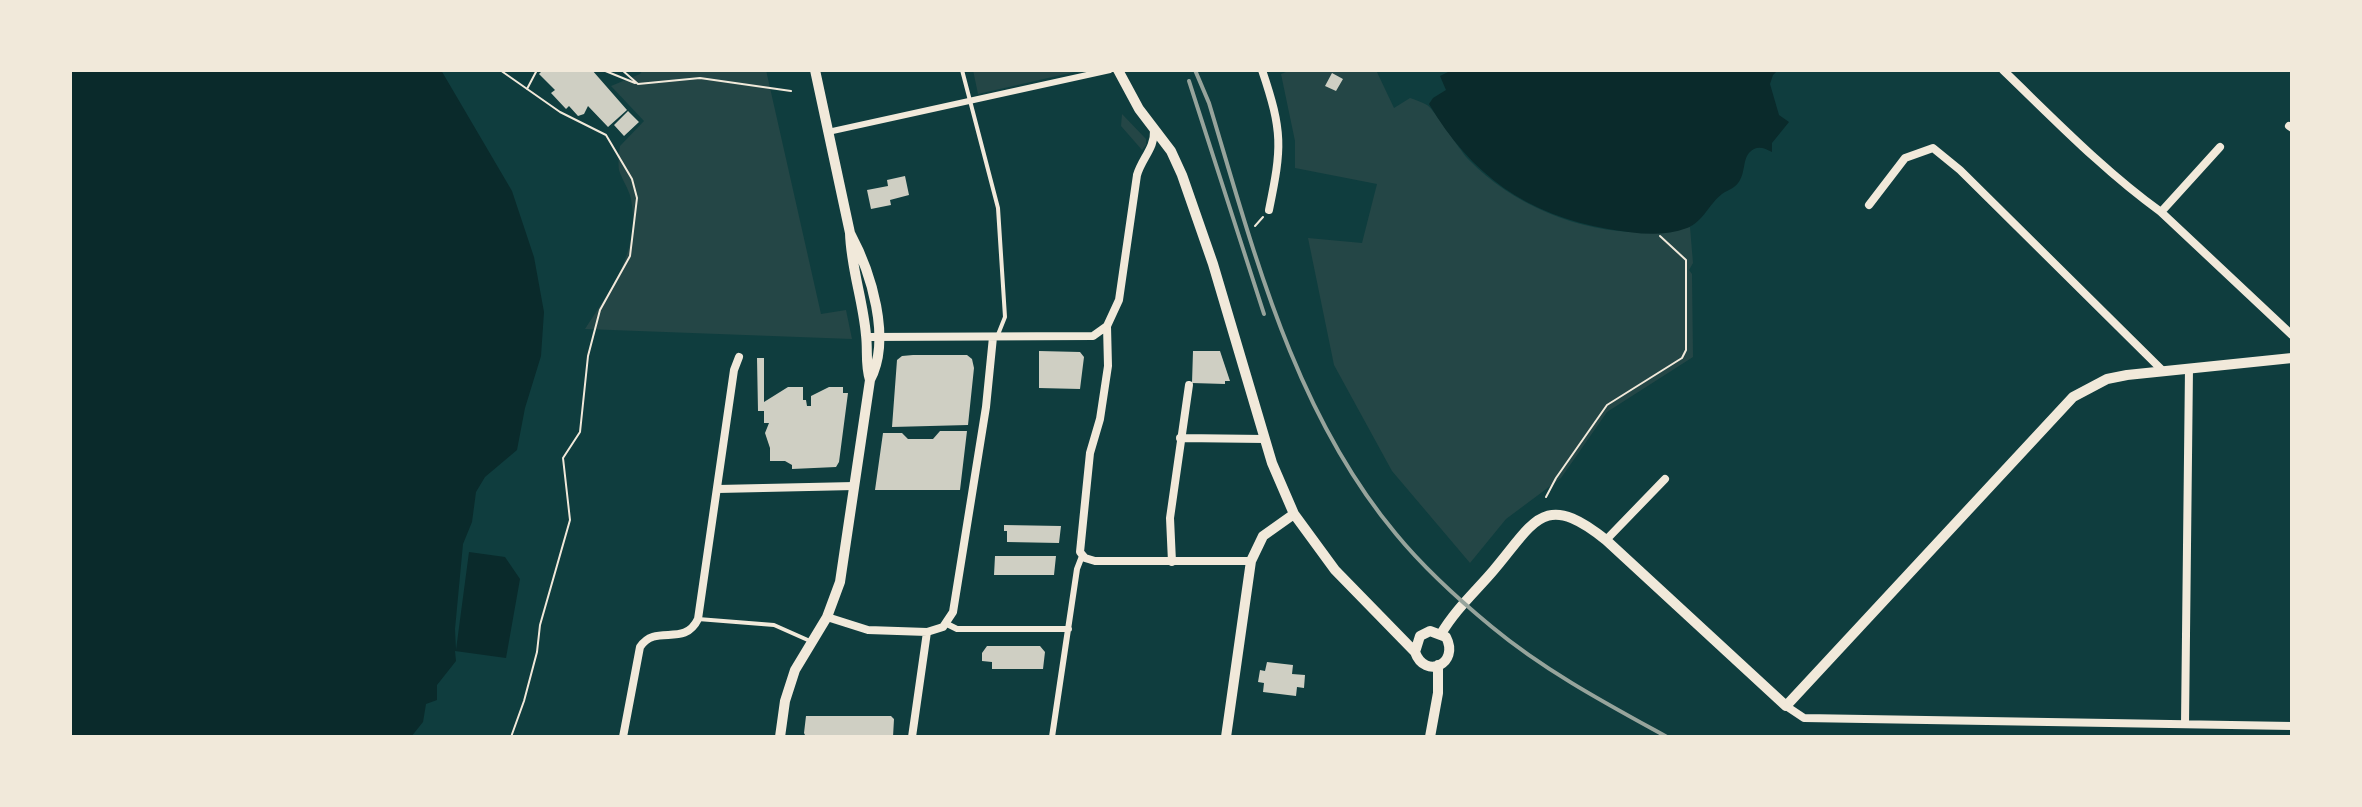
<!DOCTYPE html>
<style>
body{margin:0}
#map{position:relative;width:2362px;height:807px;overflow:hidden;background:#0f3d3e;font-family:Lora,serif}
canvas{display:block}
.frame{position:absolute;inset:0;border:72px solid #f1e9da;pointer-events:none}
</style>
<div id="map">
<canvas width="2362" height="807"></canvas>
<div class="frame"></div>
</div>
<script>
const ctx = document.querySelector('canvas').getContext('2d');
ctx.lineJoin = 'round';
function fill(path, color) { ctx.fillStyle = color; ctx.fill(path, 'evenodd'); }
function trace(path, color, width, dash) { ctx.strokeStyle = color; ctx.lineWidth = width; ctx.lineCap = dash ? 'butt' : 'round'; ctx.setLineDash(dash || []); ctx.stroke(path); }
const green = new Path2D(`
 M643 70H766L821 314 846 310 852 339 585 329C611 289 641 250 631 199 629 189 622 180 619 170 618 163 619 153 620 146L644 121 611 86 640 74Z
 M973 70H1083L978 94Z
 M1291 70H1376L1394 108 1410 98C1416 100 1422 102 1427 105 1435 110 1458 148 1468 159 1523 216 1613 245 1690 227L1693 263 1689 270 1692 274 1693 357 1607 412 1561 478 1506 519 1470 563 1392 471 1334 365 1308 238 1362 243 1377 184 1295 168V141L1281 74Z
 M1122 114 1146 139V145L1142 150 1121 126Z`);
const water = new Path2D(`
 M70 70H441L512 191 534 257 544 312 541 356 525 408 517 450 485 477 476 492 472 522 463 544 455 629 456 650 469 552 505 557 520 579 506 658 455 651 456 661 437 685V700L426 704 423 722 411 737H70Z
 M1452 70H1778L1773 75 1770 84 1779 115 1789 122 1772 143V152C1766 149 1760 146 1754 149 1742 155 1746 170 1740 180 1735 189 1729 189 1722 194 1709 204 1703 222 1687 228 1661 238 1634 233 1608 229 1527 215 1471 175 1429 104L1433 98 1446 90 1440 76Z`);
const building = new Path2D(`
 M543 70H592L627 110 608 127 588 106 584 114 578 116 569 106 566 109 551 93 555 90 539 74Z
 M1332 73 1343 79 1336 91 1325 86Z
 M628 111 639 122 624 136 614 125Z
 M905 176 909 195 890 200 891 205 871 209 867 190 888 186 887 180Z
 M1039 351 1080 352 1084 357 1080 389 1039 388Z
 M1193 351H1220L1230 381H1225V384L1192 383Z
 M967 355 972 359 974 368 968 425 892 427 897 360 902 356 913 355Z
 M757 358H764V402L788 387H803V400H806L807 406H811V396L829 387H843V393H848L839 462 836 467 792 469V465L785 461H770V448L765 433 769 423H764V411H758Z
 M940 431H967L960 490H875L883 433H902L908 439H933Z
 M1004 525 1061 526 1059 543 1007 542V531H1004Z
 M995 556H1056L1054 575H994Z
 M987 646H1040L1045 652 1043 669H992V662L982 661V653Z
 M1267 662 1293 665 1292 674 1305 675 1304 688 1297 687 1296 696 1263 692 1264 683 1258 682 1260 670 1265 671Z
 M806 716H891L894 719 893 737H806L804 733Z`);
const path = new Path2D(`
 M500 70 560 112 606 135 632 179 637 198 630 256 600 310 588 356 580 432 563 458 570 520 540 625 537 652 524 701 511 737
 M603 70 635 83
 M622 70 638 84 700 78 791 91
 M527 89 537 70
 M1255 226 1263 217
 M1546 497 1556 478 1607 405 1682 358 1686 350V260L1660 236`);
const service = new Path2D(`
 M962 70 998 208 1005 317 997 337
 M698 619 774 625 810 641`);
const pedestrian = new Path2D(`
 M828 132 1110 70
 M947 624 957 629H1069
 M1052 737 1077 569 1082 556`);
const minor = new Path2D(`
 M1262 70C1283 132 1282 147 1269 210
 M2003 70C2054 119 2104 171 2161 212L2292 335
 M2289 126 2292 128
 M1154 130C1155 148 1142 158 1137 175L1119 300 1107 326 1108 366 1100 419 1090 453 1080 552 1085 558 1095 561H1251
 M1869 205 1905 158 1933 148 1960 170 2162 370
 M2161 212 2220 147
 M867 337 1093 336 1107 326
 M1180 438 1265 439
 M718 489 854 486
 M1606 540 1665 479
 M1172 562 1170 518 1189 385
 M827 617 868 630 927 632 943 627 953 612 986 407 993 337
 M1786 706 1804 718 2292 726
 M2185 724 2189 368
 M623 737 640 647C656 623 684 648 698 619L734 370 739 357
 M912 737 927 632`);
const tertiary = new Path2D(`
 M815 70 850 233C851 268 863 300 866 335 868 351 865 364 870 380
 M1118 70 1139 109 1171 151 1182 175 1213 264 1272 463 1294 514 1335 570 1415 652C1425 680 1460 664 1446 637L1430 631 1420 636 1415 652
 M1441 634C1455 610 1475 592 1493 571 1534 523 1543 489 1606 540L1786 706 2073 397 2107 379 2127 375 2292 358
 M780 737 785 701 795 670 827 617 840 582 870 380C892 339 871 272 850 233
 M1226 737 1251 561 1263 536 1294 514
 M1430 737 1438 693V665`);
const rail = new Path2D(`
 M1195 70 1209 103C1254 252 1294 412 1396 534 1424 568 1458 599 1492 627 1545 671 1607 704 1667 737
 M1189 81 1264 314`);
fill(green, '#244646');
fill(water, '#0a2a2b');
fill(building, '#cfcfc3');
trace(path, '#f1e9da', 2);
trace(service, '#f1e9da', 4);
trace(pedestrian, '#f1e9da', 6);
trace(minor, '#f1e9da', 8);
trace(tertiary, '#f1e9da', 10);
trace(rail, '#97a49c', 4);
</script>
